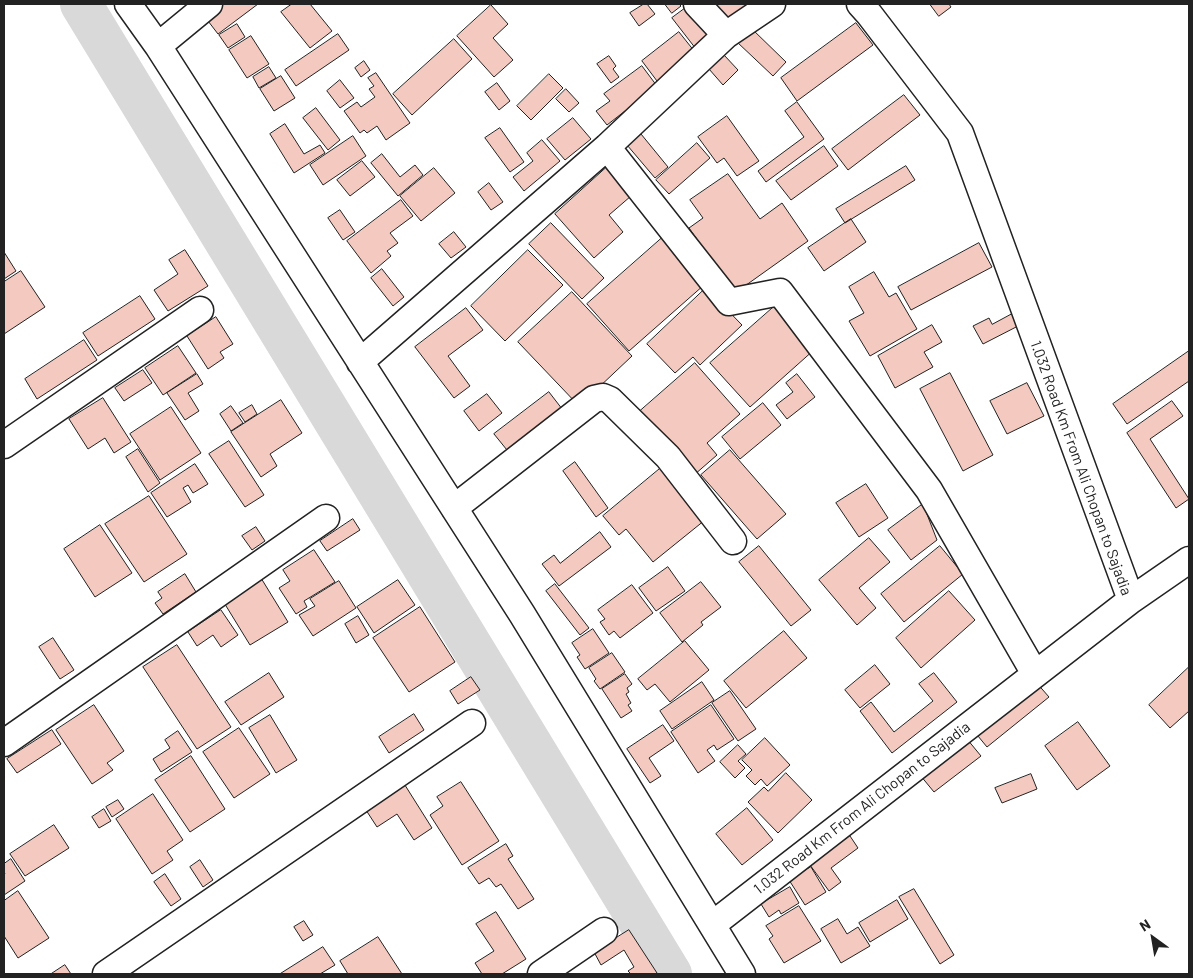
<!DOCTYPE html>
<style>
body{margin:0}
#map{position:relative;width:1193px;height:978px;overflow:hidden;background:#fff;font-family:Barlow,sans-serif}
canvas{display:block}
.frame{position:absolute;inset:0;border:5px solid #222;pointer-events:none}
.north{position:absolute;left:1128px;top:913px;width:50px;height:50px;-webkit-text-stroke:4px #fff;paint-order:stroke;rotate:328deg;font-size:14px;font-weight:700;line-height:20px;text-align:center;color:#222}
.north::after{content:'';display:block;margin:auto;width:18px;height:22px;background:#222;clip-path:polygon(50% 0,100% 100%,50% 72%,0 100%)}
</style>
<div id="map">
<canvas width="1193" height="978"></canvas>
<div class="frame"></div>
<div class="north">N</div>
</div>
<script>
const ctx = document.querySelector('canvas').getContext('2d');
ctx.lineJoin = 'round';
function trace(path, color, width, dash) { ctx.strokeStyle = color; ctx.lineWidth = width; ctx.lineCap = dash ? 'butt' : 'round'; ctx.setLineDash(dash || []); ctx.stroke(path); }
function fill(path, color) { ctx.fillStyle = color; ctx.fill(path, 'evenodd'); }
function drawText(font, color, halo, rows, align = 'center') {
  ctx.font = font + ' Barlow,sans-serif'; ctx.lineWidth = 4; ctx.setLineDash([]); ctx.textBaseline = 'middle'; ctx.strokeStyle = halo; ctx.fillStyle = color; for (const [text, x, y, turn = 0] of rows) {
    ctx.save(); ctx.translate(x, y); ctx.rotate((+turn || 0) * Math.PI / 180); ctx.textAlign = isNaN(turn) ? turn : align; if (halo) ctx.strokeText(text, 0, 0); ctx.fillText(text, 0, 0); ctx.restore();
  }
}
const river = new Path2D(`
 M81 4 671 974`);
const building = new Path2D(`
 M222 4H258L218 34 205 17Z
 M292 4H310L332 31 310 48 281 12Z
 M644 4H647L655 14 639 26 630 13Z
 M665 4H679L681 6 672 13Z
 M691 4 714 35 696 49 672 18Z
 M711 4H750L726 23Z
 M930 4H949L951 7 939 16Z
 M491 5 508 24 493 38 513 60 494 77 457 36Z
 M856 23 873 45 797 101 781 78Z
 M237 24 245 37 228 48 219 35Z
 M751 28 786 62 773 76 737 42Z
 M679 32 695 52 657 81 642 61Z
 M338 34 349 50 296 86 285 70Z
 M251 36 269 64 247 78 229 50Z
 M454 39 472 59 412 115 393 94Z
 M724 55 738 70 723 85 709 69Z
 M609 56 616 66 613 69 619 77 611 83 597 64Z
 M364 61 370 70 361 77 355 68Z
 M642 66 657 86 607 125 596 111 610 101 604 94Z
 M269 67 276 78 259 88 253 77Z
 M376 73 410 123 386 140 377 126 367 133 364 130 360 133 344 111 357 102 361 107 375 97 369 89 374 86 368 78Z
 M549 74 563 88 531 120 517 106Z
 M281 76 295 98 274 111 260 89Z
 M340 80 354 98 340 108 327 91Z
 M497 83 510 101 499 110 485 92Z
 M566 89 579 103 569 112 556 99Z
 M904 95 920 115 848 170 832 149Z
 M797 102 824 139 766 182 758 171 804 137 785 111Z
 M316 108 340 140 328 150 303 118Z
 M727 116 759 161 737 176 724 158 717 163 698 137Z
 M573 118 591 139 565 160 547 139Z
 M285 124 304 154 320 145 325 153 294 173 270 134Z
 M500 128 524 162 510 172 485 138Z
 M641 134 668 167 655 178 627 145Z
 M353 136 366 156 323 185 310 165Z
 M542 140 560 161 524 191 513 177 533 161 527 153Z
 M697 143 710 158 669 194 656 180Z
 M824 146 838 166 791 200 776 181Z
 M382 154 400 177 415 165 423 175 398 196 371 163Z
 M362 161 375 177 350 196 337 180Z
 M906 166 915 180 845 223 836 209Z
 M434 168 455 193 421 221 400 196Z
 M606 168 631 196 609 215 623 232 594 258 555 214Z
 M728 174 760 219 782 203 808 241 735 293 689 228 703 218 690 200Z
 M489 183 503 202 491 210 478 192Z
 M401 200 413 216 390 233 398 243 387 251 391 256 371 273 347 241Z
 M340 210 355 232 343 240 328 218Z
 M851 219 866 242 824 271 808 248Z
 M551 223 604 278 582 299 529 244Z
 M454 232 466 247 451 258 439 244Z
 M662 238 704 285 629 351 587 304Z
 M979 243 992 267 911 310 898 287Z
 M185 250 208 286 168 311 154 290 178 274 169 260Z
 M528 250 563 285 505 341 471 306Z
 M4 252 16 271 4 279Z
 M382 269 404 297 393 306 371 278Z
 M21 271 45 307 4 334V282Z
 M874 272 889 297 896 293 917 329 870 356 849 321 864 313 849 287Z
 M706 288 742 325 700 365 693 357 675 373 647 344Z
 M572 292 632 356 579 406 518 342Z
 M140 296 155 319 98 356 83 333Z
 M776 305 815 349 750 407 710 363Z
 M466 308 483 330 448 356 470 386 454 398 415 347Z
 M1014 313 1020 325 983 344 973 326 989 318 992 324Z
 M216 317 233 344 220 352 224 358 208 369 187 336Z
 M932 325 942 342 924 352 933 367 895 388 878 356Z
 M84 340 97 360 37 399 25 379Z
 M178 346 196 373 163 395 145 368Z
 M1189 351V381L1127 424 1113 404Z
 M695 363 740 414 707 443 717 455 694 475 639 412Z
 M143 370 152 383 124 401 115 388Z
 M950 373 993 455 963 471 920 389Z
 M197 374 203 384 188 393 199 411 185 420 167 393Z
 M797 374 815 397 787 419 776 405 793 392 786 383Z
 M1027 383 1044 416 1007 434 990 401Z
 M549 392 566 414 511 455 494 434Z
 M487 394 502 413 479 431 464 411Z
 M103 398 131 442 114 453 105 438 88 449 69 419Z
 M281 400 302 433 270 454 277 466 261 477 231 432Z
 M1172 401 1183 416 1150 439 1189 499 1176 508 1127 433Z
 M763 403 781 425 740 459 722 437Z
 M252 405 257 414 245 422 239 413Z
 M231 406 243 423 231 431 220 414Z
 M171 407 201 453 160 480 130 434Z
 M229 441 264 495 245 507 209 454Z
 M138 449 160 483 148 492 126 457Z
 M730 450 786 514 757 539 701 475Z
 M575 462 608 508 596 517 563 471Z
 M195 464 208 484 193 493 188 485 183 488 191 502 167 517 151 493Z
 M662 467 705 520 653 562 626 529 619 535 603 516Z
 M866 484 888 518 859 537 836 503Z
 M149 496 187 554 144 582 105 524Z
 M923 504 937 540 911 560 888 530Z
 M353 519 360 530 327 551 320 541Z
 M100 525 132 573 95 597 64 549Z
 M256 527 265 541 252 550 242 536Z
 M600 532 611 547 559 586 542 564 554 555 560 563Z
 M869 538 890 562 859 588 876 608 857 625 819 580Z
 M759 546 811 610 791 626 739 562Z
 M940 546 963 574 904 622 881 594Z
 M314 550 335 582 304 601 307 607 296 614 279 588 290 581 283 570Z
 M668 567 685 591 656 611 639 588Z
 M185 574 196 592 163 614 155 603 162 598 158 592Z
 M261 578 288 622 250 645 223 601Z
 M398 580 415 605 374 633 357 607Z
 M339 581 356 608 313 636 299 615 315 606 310 599Z
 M701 582 721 607 701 622 703 625 682 642 660 613Z
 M555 584 589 628 580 635 546 591Z
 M632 585 653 613 620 638 614 631 609 635 600 622 605 619 598 610Z
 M949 591 975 620 921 668 896 638Z
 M420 607 455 662 409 692 373 638Z
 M221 610 238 635 221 647 213 635 197 646 188 632Z
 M358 616 369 635 356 643 345 624Z
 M593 629 609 653 585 669 577 657 580 655 572 643Z
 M784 631 807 658 746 708 724 681Z
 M53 638 74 670 60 679 39 647Z
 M685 641 709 670 670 702 655 684 647 690 638 679Z
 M177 645 231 727 197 749 143 667Z
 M612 653 625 672 600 689 594 681 596 679 589 668Z
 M875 665 890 684 860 708 845 690Z
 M1189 667V711L1170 728 1149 705Z
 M269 673 284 697 241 725 225 702Z
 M934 673 957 702 892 753 860 711 871 702 894 732 933 701 919 684Z
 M625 674 632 684 627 688 629 692 626 694 631 703 628 705 632 711 621 718 602 689Z
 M471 677 480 690 458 704 450 691Z
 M1035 681 1049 697 987 747 973 730Z
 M702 682 714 700 672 729 660 711Z
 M730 691 756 729 738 741 712 703Z
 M94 705 124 751 107 763 113 770 92 784 56 730Z
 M711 705 734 739 717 750 714 745 707 750 715 761 698 773 671 732Z
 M414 714 424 730 389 753 379 737Z
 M270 715 297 760 276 773 249 728Z
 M1078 722 1110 766 1077 790 1045 746Z
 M663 725 674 741 649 758 661 776 650 783 627 749Z
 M239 728 270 774 234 798 203 752Z
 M52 730 61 744 17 773 7 759Z
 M178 731 192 752 161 772 153 759 170 748 165 740Z
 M765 738 790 765 767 786 761 779 755 785 746 776 752 770 742 760Z
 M967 739 981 756 934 792 920 775Z
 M738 745 746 754 738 761 745 768 735 778 720 762Z
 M191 756 225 809 190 832 155 780Z
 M786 773 812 800 778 833 748 802 764 787 768 791Z
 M1031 774 1037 789 1002 803 995 788Z
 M403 782 432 828 414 840 397 814 377 827 364 807Z
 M461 782 499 841 462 865 430 815 443 806 437 797Z
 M153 794 183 840 167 851 173 860 152 874 116 819Z
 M118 800 124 809 112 817 106 807Z
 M747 808 773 840 742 865 716 834Z
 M104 809 111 821 99 828 92 817Z
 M54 825 69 848 25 876 10 854Z
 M850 836 858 848 831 868 841 882 829 891 810 865Z
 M506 844 513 856 508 859 534 899 518 909 501 884 496 887 489 878 479 884 468 868Z
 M11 859 25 881 4 895V875L5 874 4 872V864Z
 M200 860 213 880 203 887 190 867Z
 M811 867 826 892 805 905 789 880Z
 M165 874 181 899 171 906 154 882Z
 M790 887 799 903 781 914 779 910 769 917 761 904Z
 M914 889 954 955 940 964 899 897Z
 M18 891 49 938 18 958 4 936V901Z
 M897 900 908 919 870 942 859 923Z
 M799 906 821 941 784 963 769 939 773 936 766 926Z
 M496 912 526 959 502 974H482L475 963 494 951 476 924Z
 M838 919 847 934 858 927 870 946 841 963 821 929Z
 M304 921 313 935 303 941 294 927Z
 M629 930 657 973 654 974H631L628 971 634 967 624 950 601 965 594 952Z
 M378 937 402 974H348L340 961Z
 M323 947 335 965 320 974H280Z
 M65 965 71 974H51Z`);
const minor = new Path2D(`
 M128 4 158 46 522 614 742 974
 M697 4 726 35
 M158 46 209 4
 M607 147 729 302 780 292 929 490 1035 674
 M360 362 607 147 726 35 772 4
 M4 445 200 310
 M454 508 594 399 603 397 610 400 668 457 733 541
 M1131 600 1189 560
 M4 743 326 518
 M712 925 1131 600 960 133 869 14 860 4
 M106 974 472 723
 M541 974 604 931`);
const streetNames = [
 ["1.032 Road Km From Ali Chopan to Sajadia",1081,468,70],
 ["1.032 Road Km From Ali Chopan to Sajadia",862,808,-38]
];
trace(river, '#d9d9d9', 42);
fill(building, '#f3c9c0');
trace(building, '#222', 1);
trace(minor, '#222', 29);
trace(minor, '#fff', 26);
drawText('15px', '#222', '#fff', streetNames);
</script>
